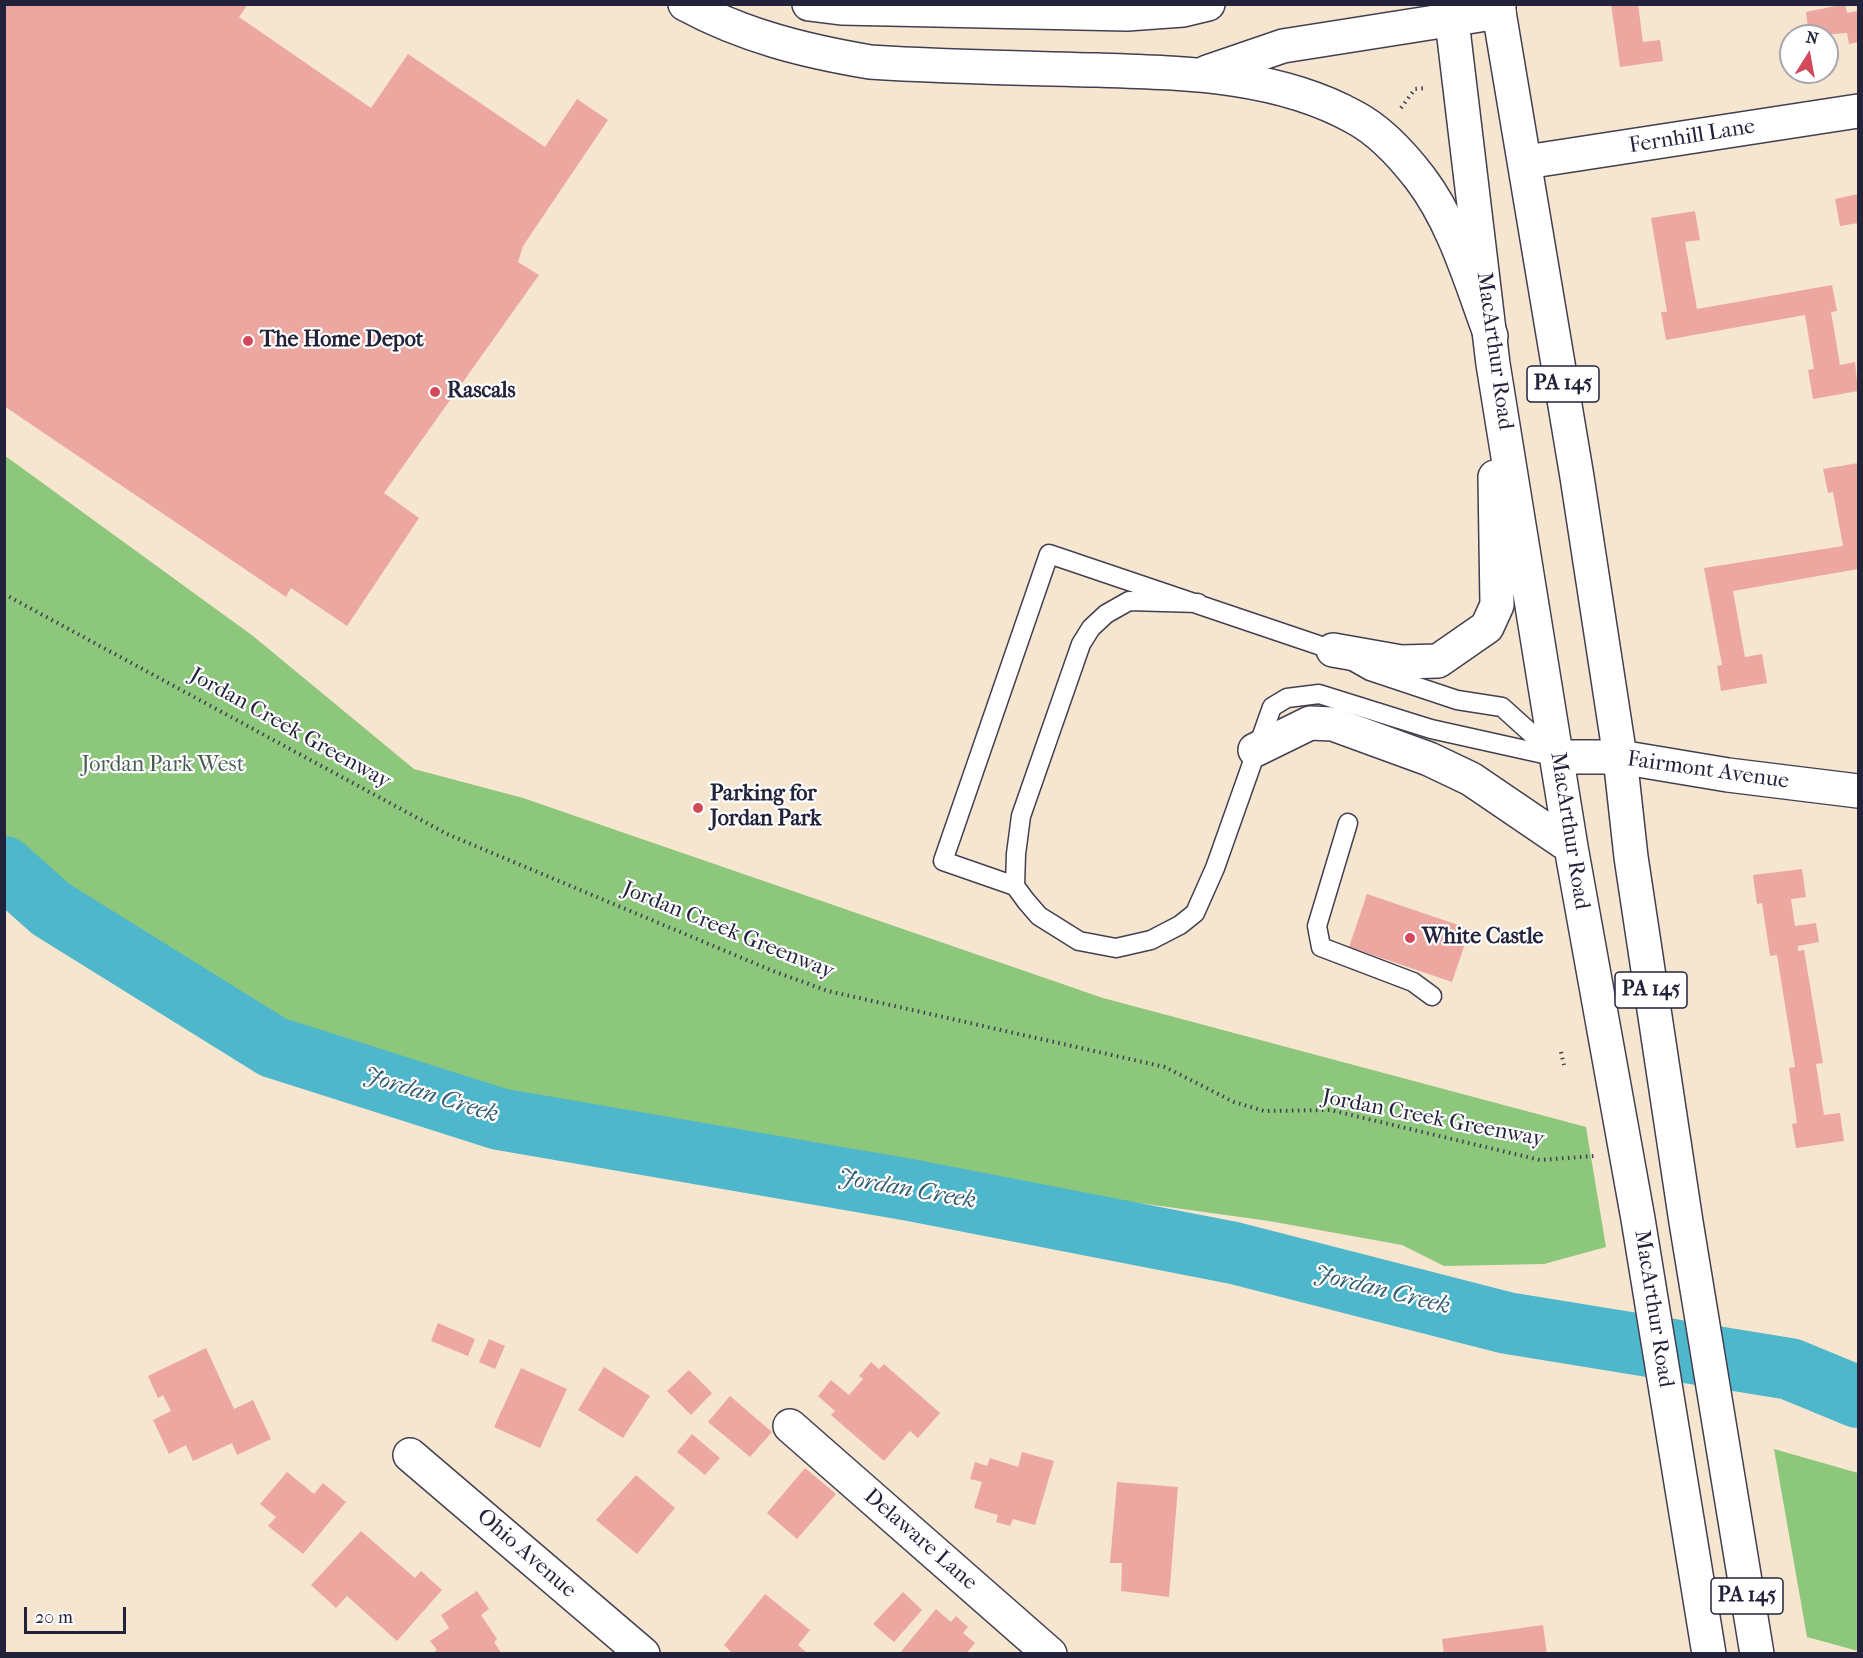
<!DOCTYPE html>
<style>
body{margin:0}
#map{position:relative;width:1863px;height:1658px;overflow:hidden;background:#f6e6d0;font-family:"IM FELL French Canon",serif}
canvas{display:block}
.frame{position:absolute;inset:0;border:6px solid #22223b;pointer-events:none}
.north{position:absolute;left:1779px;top:24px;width:60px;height:60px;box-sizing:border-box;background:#fff;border:2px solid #a7a7b1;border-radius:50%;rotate:11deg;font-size:16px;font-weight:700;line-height:24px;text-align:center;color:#22223b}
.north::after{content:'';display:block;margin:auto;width:21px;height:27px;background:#d1495b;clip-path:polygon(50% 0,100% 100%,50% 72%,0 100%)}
.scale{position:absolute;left:24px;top:1607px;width:102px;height:27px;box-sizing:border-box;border:3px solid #22223b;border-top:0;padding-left:8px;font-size:18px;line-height:21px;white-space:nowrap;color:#22223b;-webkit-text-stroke:4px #fff;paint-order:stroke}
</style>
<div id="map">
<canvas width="1863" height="1658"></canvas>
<div class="frame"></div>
<div class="north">N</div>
<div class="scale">20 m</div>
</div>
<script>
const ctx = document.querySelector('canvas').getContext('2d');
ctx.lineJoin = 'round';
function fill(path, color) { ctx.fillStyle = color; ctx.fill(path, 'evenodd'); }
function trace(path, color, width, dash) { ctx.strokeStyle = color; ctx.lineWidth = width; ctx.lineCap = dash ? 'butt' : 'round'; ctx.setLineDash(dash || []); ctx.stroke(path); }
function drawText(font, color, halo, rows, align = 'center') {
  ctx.font = font + ' "IM FELL French Canon",serif'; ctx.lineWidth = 4.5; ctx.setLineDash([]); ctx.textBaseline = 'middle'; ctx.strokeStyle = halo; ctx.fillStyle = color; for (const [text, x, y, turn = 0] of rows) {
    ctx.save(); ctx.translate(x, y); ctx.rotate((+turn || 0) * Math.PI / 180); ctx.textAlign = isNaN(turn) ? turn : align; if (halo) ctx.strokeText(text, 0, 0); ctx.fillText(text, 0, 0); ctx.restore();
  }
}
const green = new Path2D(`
 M4 455 253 636 414 769 523 798 1103 998 1586 1127 1606 1247 1544 1264 1444 1266 1402 1245 1269 1221 843 1162 706 1135 553 1111 314 1037 223 993 105 920 5 843Z
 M1774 1449 1858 1473V1651L1807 1637Z`);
const river = new Path2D(`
 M4 867 51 909 273 1047 499 1119 910 1190 1234 1253 1507 1323 1790 1369 1858 1397`);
const building = new Path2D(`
 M4 4H248L239 17 371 108 408 54 545 147 577 99 608 120 523 246 518 262 539 275 384 493 419 518 347 626 291 588 286 597 4 406Z
 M1611 4H1638L1643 42 1660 40 1663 61 1620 67Z
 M1845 4 1847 13 1858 11V42L1849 44 1847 33 1809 36 1806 12Z
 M1858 194V223L1840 226 1835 199Z
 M1695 211 1700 240 1685 242 1697 309 1832 285 1837 311 1831 312 1840 365 1855 362 1858 391 1813 399 1808 370 1814 369 1805 315 1666 340 1661 312H1667L1651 218Z
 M1858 463V569L1733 591 1745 657 1762 654 1767 683 1721 691 1717 666 1722 665 1704 568 1843 546 1833 492 1828 493 1823 469Z
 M1802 869 1806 897 1791 899 1795 926 1816 923 1819 942 1798 946V951L1804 950 1823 1063 1816 1064 1824 1115 1840 1113 1844 1141 1796 1148 1792 1124 1797 1123 1789 1068 1795 1067 1777 955 1770 956 1762 903 1757 904 1753 875Z
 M1367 894 1470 929 1452 982 1349 947Z
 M438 1323 475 1339 468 1356 431 1341Z
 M489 1339 505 1346 495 1369 479 1362Z
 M206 1348 234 1409 253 1400 271 1439 237 1455 232 1443 193 1461 186 1445 169 1454 153 1420 171 1411 163 1395 158 1398 148 1376Z
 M871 1362 879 1369 884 1364 940 1413 918 1438 910 1431 884 1461 831 1415 835 1411 818 1396 831 1380 849 1395 863 1379 859 1376Z
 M604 1367 650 1396 623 1438 578 1410Z
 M521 1368 567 1389 540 1448 494 1427Z
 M689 1370 712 1393 691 1415 667 1391Z
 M730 1396 772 1432 750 1457 708 1422Z
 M692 1434 720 1458 705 1475 677 1452Z
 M1022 1452 1054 1461 1035 1525 1013 1519 1010 1526 996 1522 998 1515 974 1508 982 1482 970 1479 975 1462 987 1466 990 1458 1018 1467Z
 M805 1468 836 1494 797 1539 767 1513Z
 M287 1472 314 1494 323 1483 346 1502 303 1554 268 1526 276 1517 260 1504Z
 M636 1475 675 1508 637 1554 596 1520Z
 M1117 1482 1178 1487 1169 1597 1121 1591 1122 1563H1110Z
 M361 1531 415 1578 421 1571 442 1590 397 1641 347 1596 336 1608 311 1585Z
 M477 1591 489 1609 481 1615 497 1639 494 1642 502 1654H432L437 1650 430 1641 449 1628 441 1615Z
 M903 1592 922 1610 894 1642 873 1624Z
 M765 1594 810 1630 798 1645 808 1654H733L724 1645Z
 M936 1609 951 1622 956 1616 968 1627 963 1633 975 1643 966 1654H899Z
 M1543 1625 1547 1654H1444L1442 1639Z`);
const path = new Path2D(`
 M1401 108 1415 89 1426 88
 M4 594 447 834 773 971 828 991 1165 1067 1234 1102 1264 1111 1330 1110 1540 1160 1594 1156
 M1561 1052 1564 1065`);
const service = new Path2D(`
 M1198 603 1129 601 1106 614 1091 628 1081 644 1021 816 1016 854 1015 886 1026 901 1039 916 1079 941 1116 948 1151 940 1180 925 1195 913 1215 868 1272 707 1287 698 1319 694 1431 729 1557 757
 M1348 823 1317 926 1321 947 1413 982 1432 996
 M1015 886 943 861 1049 554 1333 650 1370 671 1457 700 1502 707 1553 753`);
const minor = new Path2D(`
 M1526 162 1858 111
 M1557 757H1620L1728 775 1858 791
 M790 1426 1050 1654
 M410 1455 643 1654`);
const primary = new Path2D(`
 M1450 4 1493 364 1571 847 1638 1219 1709 1654
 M1499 12 1577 477 1620 757 1631 857 1686 1222 1757 1654
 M1333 650 1401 662 1438 661 1487 627 1497 605 1495 477
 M1255 750 1310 723 1333 724 1429 759 1471 779 1571 847`);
const motorway = new Path2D(`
 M685 4C744 36 805 51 870 62 945 67 1021 68 1097 70 1184 73 1276 74 1354 117 1379 130 1403 156 1420 178 1455 224 1471 283 1491 336
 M809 4 841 8 1127 14 1183 10 1208 4
 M1207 72 1283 46 1499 12V4`);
const markers = [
 [248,341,6,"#d1495b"],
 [435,392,6,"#d1495b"],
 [698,808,6,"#d1495b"],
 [1410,938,6,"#d1495b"]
];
const shields = [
 [1563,384,72],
 [1651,990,72],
 [1747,1596,72]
];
const shieldNames = [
 ["PA 145",1563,384],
 ["PA 145",1651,990],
 ["PA 145",1747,1596]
];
const streetNames = [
 ["Fernhill Lane",1692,137,-9],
 ["MacArthur Road",1494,351,82],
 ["Jordan Creek Greenway",290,729,29],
 ["Fairmont Avenue",1708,771,8],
 ["MacArthur Road",1569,831,81],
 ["Jordan Creek Greenway",728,931,22],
 ["Jordan Creek Greenway",1433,1119,11],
 ["MacArthur Road",1653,1309,81],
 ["Delaware Lane",920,1540,41],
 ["Ohio Avenue",526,1554,41]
];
const poiNames = [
 ["The Home Depot",260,341],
 ["Rascals",447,392],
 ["Parking for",710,795],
 ["Jordan Park",710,820],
 ["White Castle",1422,938]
];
const parkNames = [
 ["Jordan Park West",163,766]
];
const waterNames = [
 ["Jordan Creek",431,1096,17],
 ["Jordan Creek",907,1190,10],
 ["Jordan Creek",1382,1291,14]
];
fill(green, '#8cc77c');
trace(river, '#4eb7cb', 62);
fill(building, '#eca8a0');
trace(service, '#423f51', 21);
trace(minor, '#423f51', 36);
trace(primary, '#423f51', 36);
trace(motorway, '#423f51', 36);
trace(path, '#423f51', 4, [1.5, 4.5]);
trace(service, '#fff', 18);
trace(minor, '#fff', 33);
trace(primary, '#fff', 33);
trace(motorway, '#fff', 33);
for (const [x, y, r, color] of markers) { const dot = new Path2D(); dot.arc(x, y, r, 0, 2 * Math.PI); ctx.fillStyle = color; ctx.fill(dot); trace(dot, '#fff', 2); }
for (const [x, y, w] of shields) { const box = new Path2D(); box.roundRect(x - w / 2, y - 18, w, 36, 4.5); ctx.fillStyle = '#fff'; ctx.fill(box); trace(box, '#22223b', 1.5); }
drawText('bold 21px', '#22223b', null, shieldNames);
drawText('22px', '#22223b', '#fff', streetNames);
drawText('bold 22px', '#22223b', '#fff', poiNames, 'left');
drawText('22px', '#475c52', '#fff', parkNames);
drawText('italic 24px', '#345e75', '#fff', waterNames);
</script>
